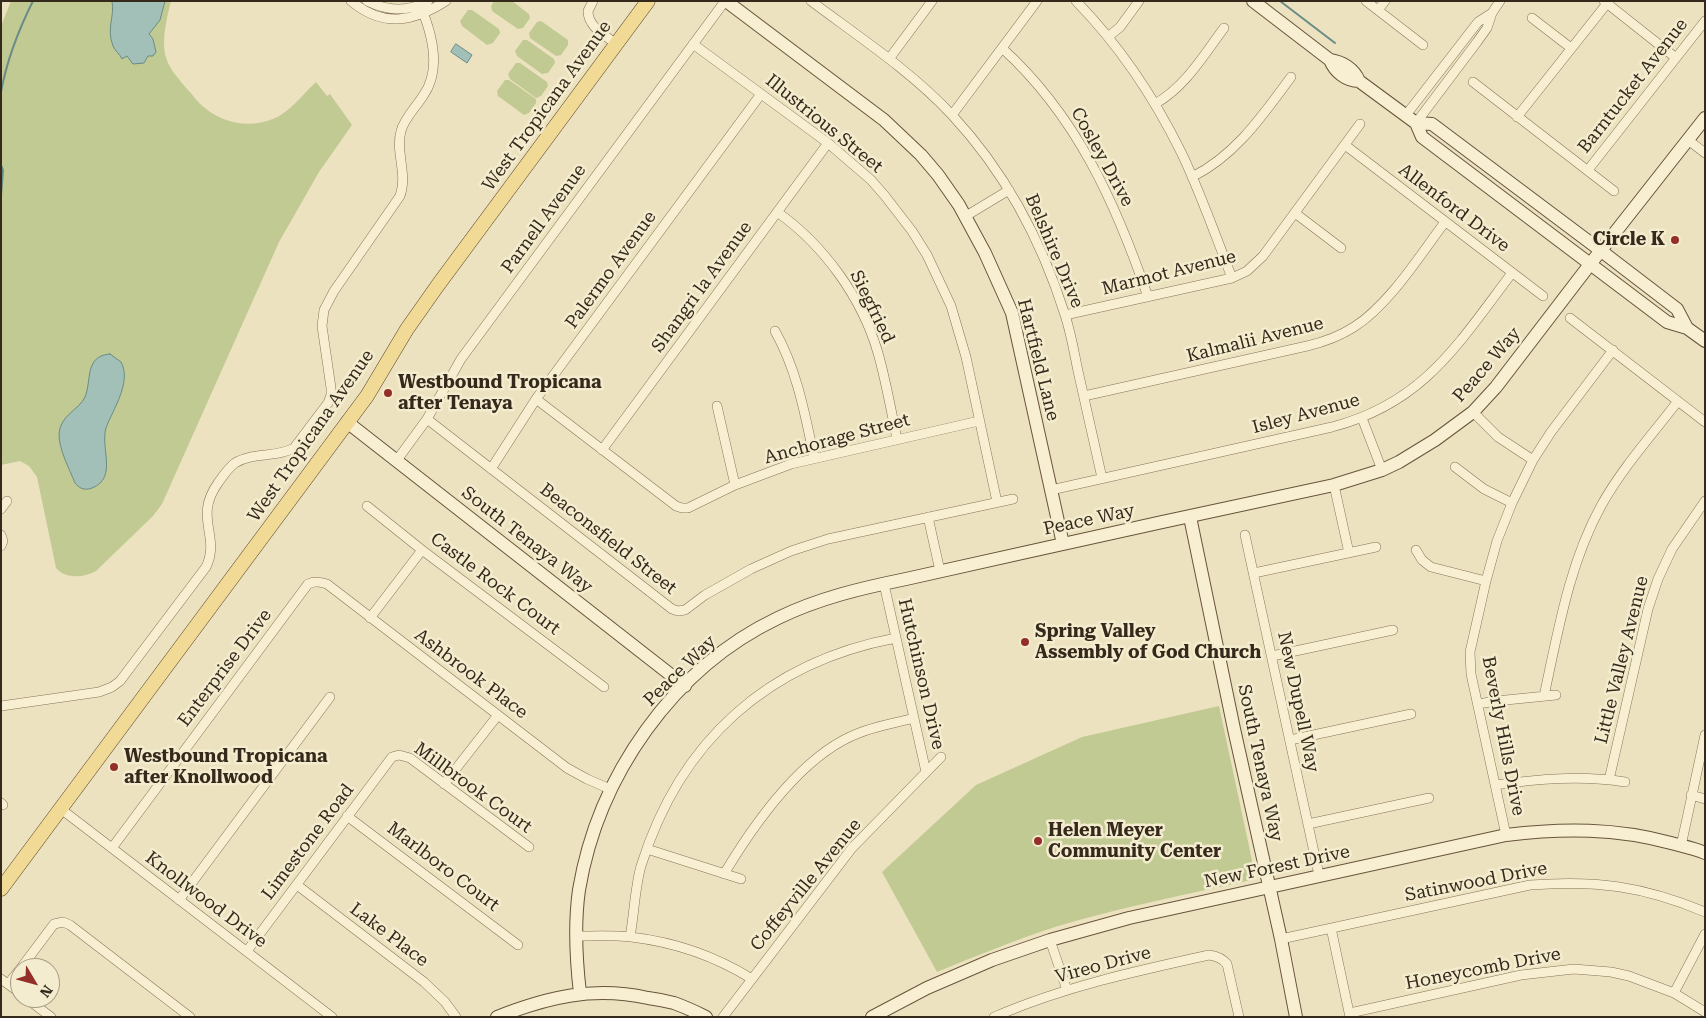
<!DOCTYPE html>
<style>
body{margin:0}
#map{position:relative;width:1706px;height:1018px;overflow:hidden;background:#ede2bf;font-family:"Roboto Serif",serif}
canvas{display:block}
.frame{position:absolute;inset:0;border:2px solid #35291c;pointer-events:none}
.north{position:absolute;left:10px;top:958px;width:50px;height:50px;box-sizing:border-box;background:#f4ecce;border:1px solid #a89e87;border-radius:50%;rotate:127deg;font-size:14px;font-weight:700;line-height:20px;text-align:center;color:#35291c}
.north::after{content:'';display:block;margin:auto;width:18px;height:22px;background:#932e29;clip-path:polygon(50% 0,100% 100%,50% 72%,0 100%)}
</style>
<div id="map">
<canvas width="1706" height="1018"></canvas>
<div class="frame"></div>
<div class="north">N</div>
</div>
<script>
const ctx = document.querySelector('canvas').getContext('2d');
ctx.lineJoin = 'round';
function fill(path, color) { ctx.fillStyle = color; ctx.fill(path, 'evenodd'); }
function trace(path, color, width, dash) { ctx.strokeStyle = color; ctx.lineWidth = width; ctx.lineCap = dash ? 'butt' : 'round'; ctx.setLineDash(dash || []); ctx.stroke(path); }
function drawText(font, color, halo, rows, align = 'center') {
  ctx.font = font + ' "Roboto Serif",serif'; ctx.lineWidth = 5; ctx.setLineDash([]); ctx.textBaseline = 'middle'; ctx.strokeStyle = halo; ctx.fillStyle = color; for (const [text, x, y, turn = 0] of rows) {
    ctx.save(); ctx.translate(x, y); ctx.rotate((+turn || 0) * Math.PI / 180); ctx.textAlign = isNaN(turn) ? turn : align; if (halo) ctx.strokeText(text, 0, 0); ctx.fillText(text, 0, 0); ctx.restore();
  }
}
const green = new Path2D(`
 M11 1H171C167 17 162 37 165 54 168 68 178 78 187 89 193 95 198 103 205 108 224 124 251 128 273 119 290 112 303 94 316 82L327 96 330 94 352 125 319 172 279 242 162 504 153 516 96 571C84 578 65 579 56 568L37 477 29 466 20 461 1 465V26Z
 M494 1H512L529 14 530 18 523 28 518 29 492 11 491 6Z
 M468 10H472L499 29 500 33 493 43 487 45 462 26 460 21Z
 M541 21 568 40V45L561 55 556 56 530 38 529 33 537 22Z
 M523 40H527L554 59 555 63 548 73 542 74 517 56 515 51Z
 M516 63H520L547 82 548 86 541 96 536 98 510 79 508 74Z
 M505 80H509L536 99V103L529 113 524 115 498 96 497 91Z
 M1219 706 1256 879C1189 894 1121 907 1055 927 1015 940 976 956 937 972L882 872 976 785 1082 737Z`);
const water = new Path2D(`
 M112 1H165L160 20 149 34 153 39 156 52 153 56H148L144 63 133 64 127 56 122 59C120 54 115 51 113 46 106 28 115 17 112 1Z
 M456 44 472 55 467 63 451 52Z
 M110 354 121 362C132 382 113 409 106 428 100 448 118 478 92 488 84 491 79 488 75 483 69 468 59 450 59 434 60 415 79 410 85 397 92 380 84 356 110 354Z`);
const stream = new Path2D(`
 M1280 1 1335 43
 M1 92C7 59 18 31 33 1
 M1 165 3 170 1 196`);
const street = new Path2D(`
 M351 1C383 28 413 22 446 1
 M367 1C387 11 408 12 428 1
 M593 1 588 11C588 27 605 35 616 44
 M811 1C859 37 911 71 952 115 1005 172 1042 242 1065 315 1071 333 1074 352 1078 371 1086 406 1094 442 1102 478
 M1076 1C1119 45 1155 99 1182 154 1201 194 1216 237 1232 278
 M1366 1 1423 45
 M1604 1 1676 58
 M1378 10 1385 1
 M1532 18 1571 48
 M1108 37 1120 27 1139 1
 M693 44 828 143 871 180 885 196 912 231 927 255 951 306 966 357 997 502
 M1002 48C1077 116 1116 204 1148 297
 M889 59 932 1
 M1473 82 1614 191
 M1155 104C1186 86 1203 56 1224 28
 M952 115 1037 1
 M1406 115 1478 22 1492 13 1500 1
 M1517 117 1609 1
 M1416 123 1477 42 1487 28 1492 13
 M1688 140 1705 153
 M1345 145 1543 296
 M1588 170 1705 21
 M1192 177C1236 155 1262 116 1291 77
 M777 212C824 245 862 298 878 353 886 381 891 410 897 439
 M1295 213 1341 248
 M966 216 1009 190
 M1065 315 1232 278 1247 271 1263 256 1360 124
 M1570 318 1705 422
 M775 331C797 370 805 414 814 457
 M1084 396 1307 346C1324 342 1340 336 1354 327 1389 305 1420 255 1445 222
 M536 399 676 506 682 508H688L735 485 791 464 979 421
 M717 406 735 485
 M1473 412 1498 437 1533 460
 M1362 418 1382 470
 M427 419 672 609 678 611 685 610 705 595 751 569 791 551 828 539 1013 499
 M602 450 828 143
 M397 460 427 419 461 359 725 1
 M1455 467 1484 489 1512 503
 M491 469 536 399 761 94
 M1334 485 1349 553
 M1051 490 1332 427C1424 403 1458 344 1512 273
 M367 506 422 550 604 687
 M1 509 7 501
 M928 517 940 571
 M1 535 3 541 1 546
 M1245 535 1319 875
 M1416 550 1422 560 1431 567 1486 581
 M1254 573 1376 547
 M884 584 926 772
 M370 618 422 550
 M1272 656 1393 630
 M1544 696C1558 632 1569 564 1601 506 1622 468 1652 435 1678 401
 M1478 704 1496 701 1556 695
 M1 706 99 692 112 687 120 681 206 567C221 536 193 518 218 483 223 476 228 468 235 463 252 452 276 458 294 448L328 403 331 395V388L322 326 324 310 334 291 400 196C408 174 395 152 401 131 404 119 416 107 423 96 442 70 432 33 420 5
 M1290 740 1411 714
 M1609 780 1648 609 1658 579 1672 549 1705 501
 M444 784 498 715
 M1495 785C1538 779 1581 775 1625 782
 M1691 795 1705 799
 M1 803 3 805
 M61 809 332 1017
 M347 816 518 945
 M1308 824 1429 798
 M1506 835 1471 674 1470 652 1486 581 1497 541 1512 503 1533 460 1551 432 1613 350
 M1681 846 1705 735
 M112 848 308 584C315 581 320 582 327 584L567 768 587 779 610 789
 M647 849 741 879
 M724 874C754 824 803 754 859 733 877 726 896 723 914 718
 M297 885 424 982 445 1002 456 1017
 M179 900 330 697
 M1331 928 1350 1017
 M576 936C594 936 613 935 631 937 674 942 715 956 752 979
 M630 937C634 915 635 887 641 866 680 741 768 662 896 638
 M1281 939 1530 885C1596 880 1643 886 1705 912
 M1050 940 1067 990
 M247 951 392 757 399 755 410 758 529 847
 M21 968 54 924 63 922 70 925 190 1017
 M1 979 20 993
 M8 984 20 969
 M1674 993 1705 934
 M26 998 51 1017
 M1350 1013 1521 975 1574 969 1611 972 1629 976 1674 993 1705 1012
 M723 1017 852 848 941 757
 M994 1017C1063 987 1136 971 1209 955 1217 956 1222 958 1227 964L1239 1017`);
const secondary = new Path2D(`
 M726 1 884 120 921 155 938 175 959 205 985 253 1012 313 1063 544
 M1253 1 1330 60C1335 72 1346 81 1359 81
 M1330 60C1343 62 1354 69 1359 81L1416 123 1432 124 1600 250 1677 309 1687 328
 M1416 123 1422 137 1667 322 1687 328 1705 341
 M347 422 685 686
 M1190 517 1234 729 1281 939 1296 1017
 M580 993C576 959 574 925 579 890 598 776 673 668 778 618 819 598 862 588 906 579 946 570 986 561 1027 552 1129 529 1232 507 1334 485L1382 470 1399 462 1435 440 1473 412 1496 387 1591 263 1705 118
 M497 1017C548 997 593 986 648 998 656 999 666 1001 674 1003 685 1007 696 1012 706 1017
 M872 1017 927 988 992 960 1050 940 1129 918 1506 835C1563 828 1616 828 1671 843 1682 846 1694 848 1705 853`);
const primary = new Path2D(`
 M1 889 367 396 407 329 438 285 648 1`);
const markers = [
 [1675,240,5,"#932e29"],
 [388,393,5,"#932e29"],
 [1025,642,5,"#932e29"],
 [114,767,5,"#932e29"],
 [1038,841,5,"#932e29"]
];
const streetNames = [
 ["Barntucket Avenue",1633,86,-52],
 ["West Tropicana Avenue",547,106,-54],
 ["Illustrious Street",824,124,39],
 ["Cosley Drive",1102,157,61],
 ["Allenford Drive",1454,208,37],
 ["Parnell Avenue",544,219,-54],
 ["Belshire Drive",1054,251,67],
 ["Palermo Avenue",611,270,-54],
 ["Marmot Avenue",1169,273,-14],
 ["Shangri la Avenue",702,287,-54],
 ["Siegfried",872,307,64],
 ["Kalmalii Avenue",1255,340,-14],
 ["Hartfield Lane",1038,360,76],
 ["Peace Way",1487,365,-49],
 ["Isley Avenue",1306,414,-15],
 ["West Tropicana Avenue",311,436,-55],
 ["Anchorage Street",837,439,-15],
 ["Peace Way",1089,520,-12],
 ["Beaconsfield Street",608,539,38],
 ["South Tenaya Way",527,540,38],
 ["Castle Rock Court",495,584,37],
 ["Little Valley Avenue",1622,660,-76],
 ["Enterprise Drive",225,668,-53],
 ["Peace Way",680,671,-44],
 ["Ashbrook Place",471,674,37],
 ["Hutchinson Drive",921,674,77],
 ["New Dupell Way",1298,702,78],
 ["Beverly Hills Drive",1503,736,79],
 ["South Tenaya Way",1260,763,78],
 ["Millbrook Court",473,788,36],
 ["Limestone Road",308,842,-53],
 ["Marlboro Court",443,867,37],
 ["New Forest Drive",1277,867,-12],
 ["Satinwood Drive",1476,882,-11],
 ["Coffeyville Avenue",806,885,-51],
 ["Knollwood Drive",206,900,37],
 ["Lake Place",389,935,37],
 ["Vireo Drive",1103,965,-15],
 ["Honeycomb Drive",1483,969,-11]
];
const poiNames = [
 ["Circle K",1665,240,"right"],
 ["Westbound Tropicana",398,383],
 ["after Tenaya",398,404],
 ["Spring Valley",1035,632],
 ["Assembly of God Church",1035,653],
 ["Westbound Tropicana",124,757],
 ["after Knollwood",124,778],
 ["Helen Meyer",1048,831],
 ["Community Center",1048,852]
];
fill(green, '#c1ca93');
fill(water, '#a2bfb8');
trace(water, '#6a8c86', 1);
trace(stream, '#6a8c86', 2);
trace(street, '#857258', 10);
trace(secondary, '#67543b', 14);
trace(primary, '#53402c', 15);
trace(street, '#f8efd2', 9);
trace(secondary, '#f8efd2', 12);
trace(primary, '#f0da96', 14);
for (const [x, y, r, color] of markers) { const dot = new Path2D(); dot.arc(x, y, r, 0, 2 * Math.PI); ctx.fillStyle = color; ctx.fill(dot); trace(dot, '#f4ecce', 2); }
drawText('18px', '#35291c', '#f4ecce', streetNames);
drawText('bold 18px', '#35291c', '#f4ecce', poiNames, 'left');
</script>
